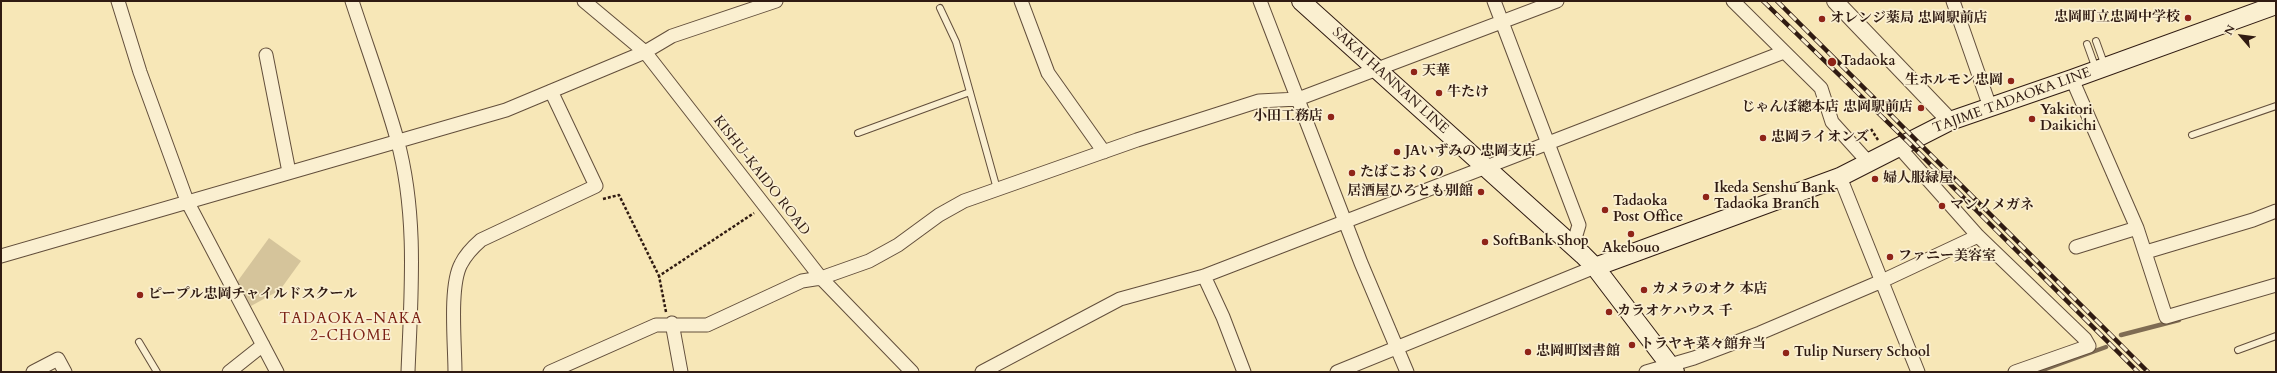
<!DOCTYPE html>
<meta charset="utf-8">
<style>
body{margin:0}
#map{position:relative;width:2277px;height:373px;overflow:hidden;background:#f7e7b7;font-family:Cardo,serif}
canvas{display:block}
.frame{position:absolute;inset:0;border:2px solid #301b12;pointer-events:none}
.north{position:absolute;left:2221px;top:16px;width:40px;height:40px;-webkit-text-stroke:3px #faefd0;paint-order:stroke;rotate:298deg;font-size:11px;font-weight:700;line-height:16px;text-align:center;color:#301b12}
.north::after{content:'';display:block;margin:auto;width:14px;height:18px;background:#301b12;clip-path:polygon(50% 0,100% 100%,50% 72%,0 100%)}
</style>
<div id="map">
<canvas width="2277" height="373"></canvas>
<div class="frame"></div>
<div class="north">N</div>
</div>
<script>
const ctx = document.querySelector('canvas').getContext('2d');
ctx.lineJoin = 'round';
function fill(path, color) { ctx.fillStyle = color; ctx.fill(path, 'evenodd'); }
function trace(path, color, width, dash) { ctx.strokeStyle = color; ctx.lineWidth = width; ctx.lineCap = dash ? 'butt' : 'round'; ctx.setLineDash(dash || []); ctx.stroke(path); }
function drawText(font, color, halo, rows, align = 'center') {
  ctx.font = font + ' Cardo,"Noto Serif JP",serif'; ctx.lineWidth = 3.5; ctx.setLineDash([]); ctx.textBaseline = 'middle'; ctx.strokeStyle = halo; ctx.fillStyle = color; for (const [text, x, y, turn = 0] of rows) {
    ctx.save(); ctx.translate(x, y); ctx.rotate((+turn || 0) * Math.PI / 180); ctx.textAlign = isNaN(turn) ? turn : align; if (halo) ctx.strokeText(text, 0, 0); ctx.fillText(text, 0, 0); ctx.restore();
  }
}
const green = new Path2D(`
 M269 238 301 261 280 290 251 306 237 282Z`);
const stream = new Path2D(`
 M2121 335 2179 320
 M2037 372 2106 347`);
const path = new Path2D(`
 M1871 129 1878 140
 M603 199 619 195 659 276
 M666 312 659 276 754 213`);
const service = new Path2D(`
 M940 8 956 42 997 189
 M2096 41 2105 66
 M2087 44 2096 69
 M858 133 970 92
 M2192 135 2276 106
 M139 342 157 372
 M2238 350 2276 336`);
const minor = new Path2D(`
 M118 1 140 72 187 201 277 372
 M352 1C367 47 384 93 397 139 418 215 411 295 408 372
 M584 1 645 52 821 278 912 372
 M1021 1 1048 73 1104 152
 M1260 1 1361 263 1407 372
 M1494 1 1579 225 1573 245
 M1733 1 1821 88 1832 122 1869 163
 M1953 1 1990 107
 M266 55 289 172
 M2072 79 2137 228 2166 317 2276 285
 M1898 146 1978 236 2085 339 2089 346 2015 372
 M1840 177 1918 372
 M2076 247 2137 228
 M2146 252 2253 220 2276 211
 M1 256 506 110 645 52 672 36 776 1
 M1204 276 1223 317 1244 372
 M672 323 681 372
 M33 372 58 359 65 372
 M229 372 263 345
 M455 372C455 345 449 286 461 264 466 254 473 247 481 240L596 186 551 91
 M550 372 656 325H707L802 281 821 278 869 261 898 245 939 215 964 201 1137 140 1259 101 1298 99 1557 1
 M982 372 1120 299 1204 276 1784 52
 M1337 372 1595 267
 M1646 372 1694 358 1760 333 1882 281 1978 236`);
const tertiary = new Path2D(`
 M1835 1 1950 121`);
const secondary = new Path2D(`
 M1301 1 1583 255 1595 267 1675 372
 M1595 267 1840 177 1950 121 2072 79 2276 5`);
const rail = new Path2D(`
 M1763 1 1908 142 2138 372
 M1777 1 2148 372`);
const markers = [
 [2188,18,4,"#8f2418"],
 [1822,19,4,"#8f2418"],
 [1832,62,5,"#8f2418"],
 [1414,72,4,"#8f2418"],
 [2011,81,4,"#8f2418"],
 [1439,93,4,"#8f2418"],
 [1921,108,4,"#8f2418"],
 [1331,117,4,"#8f2418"],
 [2032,119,4,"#8f2418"],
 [1763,138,4,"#8f2418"],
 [1397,152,4,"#8f2418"],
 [1352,173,4,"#8f2418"],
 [1875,179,4,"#8f2418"],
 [1481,192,4,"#8f2418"],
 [1706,197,4,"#8f2418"],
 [1942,206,4,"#8f2418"],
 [1605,210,4,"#8f2418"],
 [1631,234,4,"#8f2418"],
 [1485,242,4,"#8f2418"],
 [1890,257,4,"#8f2418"],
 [1644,290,4,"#8f2418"],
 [140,295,4,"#8f2418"],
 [1609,312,4,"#8f2418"],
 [1632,345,4,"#8f2418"],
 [1528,352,4,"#8f2418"],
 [1786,353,4,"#8f2418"]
];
const poiNames = [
 ["忠岡町立忠岡中学校",2180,18,"right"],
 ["オレンジ薬局 忠岡駅前店",1830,19],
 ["Tadaoka",1841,62],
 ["天華",1422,72],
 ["生ホルモン忠岡",2003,81,"right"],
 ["牛たけ",1447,93],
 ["じゃんぼ總本店 忠岡駅前店",1913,108,"right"],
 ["Yakitori",2040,111],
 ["Daikichi",2040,127],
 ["小田工務店",1323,117,"right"],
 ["忠岡ライオンズ",1771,138],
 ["JAいずみの 忠岡支店",1405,152],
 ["たばこおくの",1360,173],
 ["婦人服緑屋",1883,179],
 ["Ikeda Senshu Bank",1714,189],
 ["Tadaoka Branch",1714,205],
 ["居酒屋ひろとも別館",1473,192,"right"],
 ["Tadaoka",1613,202],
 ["Post Office",1613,218],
 ["マンノメガネ",1950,206],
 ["SoftBank Shop",1493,242],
 ["Akebouo",1631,249,"center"],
 ["ファニー美容室",1898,257],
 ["カメラのオク 本店",1652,290],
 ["ピープル忠岡チャイルドスクール",148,295],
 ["カラオケハウス 千",1617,312],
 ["トラヤキ菜々館弁当",1640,345],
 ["忠岡町図書館",1536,352],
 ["Tulip Nursery School",1794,353]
];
const streetNames = [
 ["SAKAI HANNAN LINE",1390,81,42],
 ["TAJIME TADAOKA LINE",2012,101,-20],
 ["KISHU-KAIDO ROAD",761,176,52]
];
const neighbourhoodNames = [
 ["TADAOKA-NAKA",351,320],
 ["2-CHOME",351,337]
];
fill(green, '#d5c49b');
trace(stream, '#7f6c53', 4.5);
trace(service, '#624e3b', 8);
trace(minor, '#624e3b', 15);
trace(tertiary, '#624e3b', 18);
trace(secondary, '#301b12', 20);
trace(path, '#301b12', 2.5, [3, 2]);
trace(service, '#faefd0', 6);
trace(minor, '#faefd0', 13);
trace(tertiary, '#faefd0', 16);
trace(secondary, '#faefd0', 18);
trace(rail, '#301b12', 4.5);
trace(rail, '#faefd0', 3, [9]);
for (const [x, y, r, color] of markers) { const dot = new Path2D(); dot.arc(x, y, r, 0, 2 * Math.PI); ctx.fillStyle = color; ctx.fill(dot); trace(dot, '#faefd0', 1.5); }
drawText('bold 14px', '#301b12', '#faefd0', poiNames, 'left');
drawText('14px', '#301b12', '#faefd0', streetNames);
ctx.letterSpacing = '1px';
drawText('15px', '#7a1f14', '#faefd0', neighbourhoodNames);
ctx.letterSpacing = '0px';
</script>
